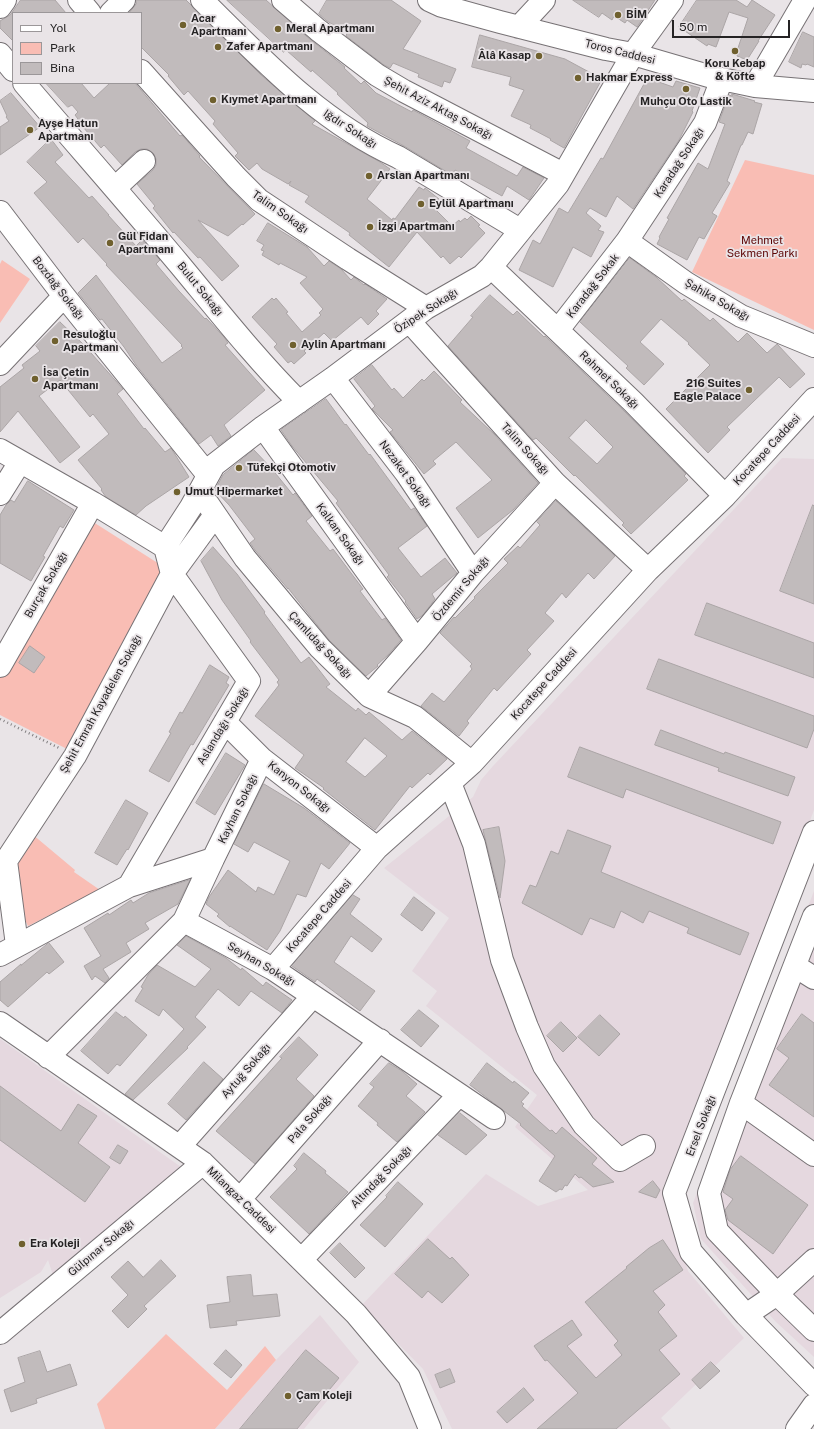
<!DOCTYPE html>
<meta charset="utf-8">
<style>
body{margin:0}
#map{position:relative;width:814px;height:1429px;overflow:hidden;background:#e9e4e7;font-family:"Public Sans",sans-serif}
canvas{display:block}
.legend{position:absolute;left:12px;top:12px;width:130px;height:72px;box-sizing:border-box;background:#e9e4e7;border:1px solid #9b9799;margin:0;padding:5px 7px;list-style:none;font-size:12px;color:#252324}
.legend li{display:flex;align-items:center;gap:8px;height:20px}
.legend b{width:20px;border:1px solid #9b9799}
.scale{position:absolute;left:672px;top:20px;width:118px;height:18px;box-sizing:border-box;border:2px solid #252324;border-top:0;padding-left:5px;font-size:12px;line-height:14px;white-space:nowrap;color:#252324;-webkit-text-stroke:3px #e9e4e7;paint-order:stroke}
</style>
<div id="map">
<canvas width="814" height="1429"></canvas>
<ul class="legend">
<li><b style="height:5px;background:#fff"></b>Yol</li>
<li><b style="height:11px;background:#f9bdb4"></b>Park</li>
<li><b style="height:11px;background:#c1bbbc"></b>Bina</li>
</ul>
<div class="scale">50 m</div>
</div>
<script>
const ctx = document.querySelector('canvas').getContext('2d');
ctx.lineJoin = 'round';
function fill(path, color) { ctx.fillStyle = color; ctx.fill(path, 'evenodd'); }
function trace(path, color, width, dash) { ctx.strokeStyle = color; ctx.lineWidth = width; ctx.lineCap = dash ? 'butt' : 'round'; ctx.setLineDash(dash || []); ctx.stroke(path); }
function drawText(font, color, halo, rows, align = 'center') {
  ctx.font = font + ' "Public Sans",sans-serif'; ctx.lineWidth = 3.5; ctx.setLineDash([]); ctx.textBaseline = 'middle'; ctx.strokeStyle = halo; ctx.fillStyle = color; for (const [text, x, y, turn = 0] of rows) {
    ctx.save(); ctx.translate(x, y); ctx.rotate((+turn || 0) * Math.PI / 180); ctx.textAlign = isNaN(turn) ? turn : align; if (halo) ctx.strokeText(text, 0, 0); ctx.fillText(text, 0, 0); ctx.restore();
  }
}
const built = new Path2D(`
 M782 458 814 459V810L710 1085 663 1187 688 1271 744 1338 661 1418 671 1429H452L423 1369 361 1306 486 1174 538 1206 588 1190 515 1127 537 1095 426 1006 437 991 412 971 449 918 384 868 473 797 481 780 493 766Z
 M814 891V1357L776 1322 701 1239 693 1203Z
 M0 1039 181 1167 54 1278 48 1260 41 1272 0 1298Z
 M320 1315 359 1362 304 1429H215L276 1360Z`);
const green = new Path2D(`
 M745 160 814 175V330L692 272Z
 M2 260 30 279 0 323V264Z
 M90 520 164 567 71 751 0 715V677Z
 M32 834 75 870 74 872 100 890 28 926 14 898 13 875 19 856Z
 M166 1334 227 1390 265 1346 276 1360 215 1429H105L97 1404Z`);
const building = new Path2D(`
 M21 0H55L66 13H13V41L0 28V21L10 15Z
 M136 0H186L261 75 315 121 312 124 380 162 390 169 367 199 392 220 393 218 395 219 419 187 424 190 425 188 439 199 433 207 452 226 459 220 460 222 465 218 467 220 471 216 480 225 478 226 485 233 461 258 459 256 450 264 443 256 441 258 417 232 389 267 349 235 350 233 305 202 309 196 289 185 291 181 288 184 262 169 257 163 249 170 235 156 238 153 213 124 215 121 188 91 184 95 168 76 169 75 141 47V13H129L136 4Z
 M227 0H266L306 36 345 67 344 68 361 84 364 81 376 93 412 112 413 110 470 141 466 148 517 176 523 167 544 178 529 200 507 186 502 196 455 170 452 175 404 146 367 126 368 123 337 94 338 93 312 70 311 72 286 50 284 52Z
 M327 0H391L421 21 403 49 456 69 450 83 444 81 442 87 418 77 419 74 393 63 390 68 384 65 346 36 347 33 327 21 319 14Z
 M573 0H655L637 27 627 20 625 23 614 16 612 20 602 13 599 17Z
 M697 0H736L747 7 752 0 775 15 758 41H759L747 60 737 56V51L748 18 729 12 716 47 708 44 707 46 679 27Z
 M803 32 814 37V67L807 64 806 65 802 64 801 68 789 62Z
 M480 35 565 59 602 79 564 148 550 140 551 139 530 128 531 125 511 116 524 90 509 85 511 77 472 67Z
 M653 80 673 87 676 81 700 88 692 111 693 112 679 140 633 209 617 196 606 217 590 208 586 213 601 226 598 230 604 232 591 257 573 247 553 287 519 270 533 240 540 244 559 208 568 213 601 158 603 159 644 84Z
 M46 83H81L94 98 110 83H135L180 136 182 135 200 156 199 157 255 214 243 225 242 224 228 236 198 220 239 266 222 281 200 257 198 258 174 232 173 233 153 208 155 206 137 184 153 170 156 165V159L153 153 147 149H141L135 152 122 165 104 145 101 148 77 120 78 119 75 115 78 112 72 105 68 107Z
 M11 93 40 127 0 155V127L9 121 6 117 7 116 0 101Z
 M732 94 755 101 754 102 762 104 753 134 748 132 742 145H741L727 181 730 183 712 213 717 216 704 239 699 237 687 260 657 244 660 238 659 237 669 219 667 218 698 163 708 169 725 124 719 122 729 95 732 96Z
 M51 139 63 155 55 162 89 198 92 196 109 215H108L136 246 142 240 160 260 156 264 179 291 205 319 206 318 224 337 228 343 225 345 265 390 224 425 231 436 218 446 211 435 199 444 136 365 124 347 102 319 100 320 78 293 96 275 162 363 183 348 181 346 182 345 106 265 107 264 83 238 78 243 34 193 47 182 27 162Z
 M268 223 307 247 324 266 329 261 341 269 351 280 354 277 364 285 365 284 387 299 376 311 379 314 368 325 361 317 332 341 324 333 304 351 306 353 294 364 291 361 288 363 274 347 277 344 252 317 272 298 274 300 276 298 288 312 286 313 302 332 321 315 319 313 323 309 300 283 307 277 280 263 279 265 262 255 264 251 261 250 264 245 257 241Z
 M630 258 656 277 682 301 684 299 710 321 713 318 738 342 747 333 767 353 777 344 778 345 805 374 790 388 779 377 727 427 730 430 708 453 666 409 710 365 688 344 689 343 661 319 640 342 664 364 644 385 626 368 628 366 580 322Z
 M490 295 513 315 517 311 544 337 545 336 624 411 686 474 684 476 688 480 631 534 622 525 624 523 575 475 574 476 536 438 533 440 448 346 473 317 471 316ZM586 420 613 447 597 464 569 438Z
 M60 322 83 344 123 389 117 394 119 396 144 429 145 428 165 452 171 448 189 477 146 506 136 515 106 497 101 490 102 489 78 460 109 434 93 414 90 417 60 380 39 396 80 447 60 463 18 411 0 432V387L24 368 22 365 40 351 36 346Z
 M372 365 392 390 394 388 403 398 422 379 424 381 434 371 462 400 460 402 494 434 538 483 513 510 478 538 456 508 492 480 456 442 433 461 436 464 424 474 390 432 393 430 372 409 375 406 354 379Z
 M326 399 345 425 346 424 369 455 370 454 411 510 414 508 427 526 398 548 421 577 445 558 457 573 432 594 435 599 423 615 417 619 405 602 406 601 387 577 389 575 336 503 338 501 292 446 281 430Z
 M254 450 272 469 293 495 295 493 312 516 306 521 330 551 333 549 363 589 360 591 382 620 385 618 401 640 388 655 377 665 378 666 366 676 329 640 288 588V589L255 550 250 543 255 539 229 505 215 490 223 475Z
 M28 481 74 510 63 528 60 526 43 556 45 557 31 581 0 563V515L6 505 11 500 14 502Z
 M556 501 615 556 594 579 588 573 566 598 562 593 545 613 554 621 527 650 531 654 497 691 494 688 467 721 469 723 459 736 421 706 432 693 444 702 472 669 470 666 472 664 440 633 454 617 455 618 475 598 474 597 508 563 504 559 518 546 520 548 540 525 537 522Z
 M813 505 814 506V604L780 591Z
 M213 547 237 574 265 612 264 613 301 663 309 657 330 684 326 687 356 711 358 708 366 715 369 712 402 740 412 731 447 759 430 775 428 773 412 788 410 786 375 830 323 789 324 788 295 768 304 755 255 716 279 685 277 682 279 680 250 642 251 641 222 600 201 561ZM365 738 387 756 365 777 346 762Z
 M707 603 814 643V678L695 635Z
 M30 646 45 657 34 673 19 663Z
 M659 659 814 716V729L807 748 647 689Z
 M210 665 229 677 226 683 229 685 193 745 191 744 169 782 149 771 171 733 169 732 180 712 182 713Z
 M661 730 724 754 725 752 795 777 788 796 718 771 719 768 655 745Z
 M580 747 781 822 773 844 626 789 623 798 568 777Z
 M226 753 245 765 215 815 196 803Z
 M264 784 304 808 350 843 329 869 321 863 306 897 297 894 280 931 267 950 230 926V927L217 916 219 914 206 904 209 897 228 870 256 892 258 887 274 895 290 861 254 842 248 852 234 844Z
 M126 800 148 813 128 850 127 849 117 865 95 853Z
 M499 827 505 861 500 898 483 830Z
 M568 830 611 846 601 872 749 933 740 955 687 933 689 928 649 911 643 923 621 911 614 928 590 918 582 935 522 903 530 885 536 887 551 851 558 854Z
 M190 880 178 904 145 923 149 929 126 943 131 952 103 969 109 978 105 983 95 976 92 980 84 966 101 956 84 928 108 913 109 915 131 900 133 903 149 893Z
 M353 895 360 899 350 914 382 939 372 952 351 936 334 962 375 991 360 1011 317 979 315 982 292 966Z
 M414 897 435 913 422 931 401 915Z
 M186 936 226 958 241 970 242 968 263 986 266 982 292 1000 282 1013 251 991 239 1006 218 989 195 1017 206 1027 187 1047 188 1048 133 1100 125 1094 184 1029 163 1009 159 1016 135 1001 143 988 141 987 148 975 157 965 195 987 211 969 177 945Z
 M49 943 64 962 49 974 47 972 8 1007 0 1000V982L21 964V965Z
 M419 1010 439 1026 421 1047 401 1030Z
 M116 1012 124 1018 125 1016 147 1035 120 1066 117 1064 108 1074 81 1051Z
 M802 1014 814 1023V1117L769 1085 789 1058 777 1049Z
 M600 1015 620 1034 599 1056 578 1037Z
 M561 1022 577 1038 563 1052 547 1036Z
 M299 1037 318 1055 296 1079 314 1096 255 1164 216 1131 282 1058 280 1057Z
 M204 1062 223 1079 186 1120 168 1104Z
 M389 1063 402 1071 417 1084 406 1096 425 1112 397 1142 377 1125 378 1123 358 1106 374 1087 370 1084Z
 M487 1063 513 1083 514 1081 529 1093 521 1102 524 1104 522 1106 550 1131 552 1130 556 1134 562 1127 597 1158 592 1164 614 1182 593 1187 581 1177 579 1178 575 1174 567 1186 565 1185 562 1190 560 1189 556 1192 539 1181 555 1156 520 1125 521 1124 470 1085Z
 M0 1086 61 1131 78 1104 97 1116 78 1143 110 1167 85 1202 0 1140Z
 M460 1113 487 1135 466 1155 438 1135Z
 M118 1145 128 1151 120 1164 110 1158Z
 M304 1153 326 1171 325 1173 348 1192 309 1234 270 1197 297 1169 294 1166Z
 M741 1156 808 1205 773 1254 728 1220 725 1210 733 1199 723 1192 730 1170Z
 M653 1181 660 1190 656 1198 639 1192Z
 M398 1182 423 1204 385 1247 360 1225 387 1197 386 1196Z
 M428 1239 450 1259 452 1257 469 1275 442 1303 428 1291 422 1298 395 1274Z
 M663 1240 683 1270 653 1291 665 1305 658 1312 677 1336 659 1350 680 1374 616 1429H537L578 1393 547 1360 545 1361 534 1346 572 1320 582 1335 567 1346 596 1378 622 1355 614 1345 618 1341 585 1302 627 1268 626 1267 649 1248Z
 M340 1243 365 1268 355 1278 330 1253Z
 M161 1260 176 1276 144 1306 147 1309 128 1328 112 1311 128 1295 111 1277 128 1261 143 1277Z
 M251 1275 253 1296 277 1294 280 1316 236 1321 237 1325 210 1328 207 1305 230 1302 227 1277Z
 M226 1350 242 1365 231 1378 214 1364Z
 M306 1350 339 1378 297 1429H240Z
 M40 1351 47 1372 70 1364 77 1385 36 1399 37 1403 11 1412 4 1390 25 1382 18 1358Z
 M711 1362 720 1371 700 1389 692 1380Z
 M450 1369 455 1382 440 1388 435 1375Z
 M524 1388 534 1400 507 1423 497 1412Z`);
const path = new Path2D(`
 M0 719 59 748`);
const minor = new Path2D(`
 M79 0 90 13
 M202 0C262 59 320 122 398 157L520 230
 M283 0 318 30 377 75 404 91 563 174
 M429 0 442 6 500 22 606 49 633 54 712 77 755 86 814 91
 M0 7 5 0
 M111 13 124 0
 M519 27 544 0
 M0 54 13 70
 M141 71 236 177 259 200 348 259 426 308
 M24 83C76 144 129 204 180 265 219 312 256 359 299 402
 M755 86 805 0
 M115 188 144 161
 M0 212 64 296 208 475
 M627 241 686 283 741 316 814 346
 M491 267 633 402 725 496
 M409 321 555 483 648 570
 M558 330 627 241 705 123 722 79
 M0 364 64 296
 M333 378 406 473 473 573
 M263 427 417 641
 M0 450 93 503 165 547 172 574 249 681 129 886 0 955
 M0 494 20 462
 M208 504 245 558 320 648 369 696 415 717 472 763
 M165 547 191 507 214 465 263 427 333 378 409 321 426 308 482 276 491 267 558 184 633 54 672 0
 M0 666 93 503
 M369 696 417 641 473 573 555 483
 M225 722 262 759 377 848
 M450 783 474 844 502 960 527 1027 544 1066 584 1125 620 1160 644 1146
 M814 832 674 1193 691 1252 746 1315 814 1385
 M129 886 213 859 262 759
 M814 916 741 1103 709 1193 717 1231 777 1294 814 1330
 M184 921 213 859
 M17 945 6 861 75 756 172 574 215 515
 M795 966 814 978
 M273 969 377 848 472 763 648 570 725 496 814 399
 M0 1023 203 1163 356 1314 409 1377 430 1429
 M48 1057 184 921 273 969 494 1118
 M741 1103 814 1155
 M180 1146 313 996
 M240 1199 380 1040
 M302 1259 459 1095
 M746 1315 777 1294 814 1260
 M0 1333 203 1163
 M797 1429 814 1405`);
const markers = [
 [618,15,4,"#6f602e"],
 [183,25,4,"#6f602e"],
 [278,29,4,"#6f602e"],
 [218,47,4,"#6f602e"],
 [735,51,4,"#6f602e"],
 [539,56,4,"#6f602e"],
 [578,78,4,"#6f602e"],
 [686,89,4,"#6f602e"],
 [213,100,4,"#6f602e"],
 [30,130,4,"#6f602e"],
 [369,176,4,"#6f602e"],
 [421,204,4,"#6f602e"],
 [370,227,4,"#6f602e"],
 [110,243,4,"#6f602e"],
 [55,341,4,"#6f602e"],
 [293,345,4,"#6f602e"],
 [35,379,4,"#6f602e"],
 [749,390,4,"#6f602e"],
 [239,468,4,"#6f602e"],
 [177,492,4,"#6f602e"],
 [22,1244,4,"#6f602e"],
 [288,1396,4,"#6f602e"]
];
const poiNames = [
 ["BİM",626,15],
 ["Acar",191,19],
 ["Apartmanı",191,32],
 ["Meral Apartmanı",286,29],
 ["Zafer Apartmanı",226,47],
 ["Âlâ Kasap",531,56,"right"],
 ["Koru Kebap",735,64,"center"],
 ["& Köfte",735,77,"center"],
 ["Hakmar Express",586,78],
 ["Kıymet Apartmanı",221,100],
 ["Muhçu Oto Lastik",686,102,"center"],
 ["Ayşe Hatun",38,124],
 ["Apartmanı",38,137],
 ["Arslan Apartmanı",377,176],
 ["Eylül Apartmanı",429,204],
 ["İzgi Apartmanı",378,227],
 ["Gül Fidan",118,237],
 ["Apartmanı",118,250],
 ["Resuloğlu",63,335],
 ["Apartmanı",63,348],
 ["Aylin Apartmanı",301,345],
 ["İsa Çetin",43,373],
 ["Apartmanı",43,386],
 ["216 Suites",741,384,"right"],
 ["Eagle Palace",741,397,"right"],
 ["Tüfekçi Otomotiv",247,468],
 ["Umut Hipermarket",185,492],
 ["Era Koleji",30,1244],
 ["Çam Koleji",296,1396]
];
const streetNames = [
 ["Toros Caddesi",620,52,14],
 ["Şehit Aziz Aktaş Sokağı",438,108,28],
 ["Iğdır Sokağı",350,129,33],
 ["Karadağ Sokağı",679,163,-57],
 ["Talim Sokağı",280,212,35],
 ["Karadağ Sokak",593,286,-52],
 ["Bozdağ Sokağı",58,288,52],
 ["Bulut Sokağı",200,289,51],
 ["Şahika Sokağı",717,300,30],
 ["Özipek Sokağı",426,311,-33],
 ["Rahmet Sokağı",609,380,44],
 ["Talim Sokağı",525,449,48],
 ["Kocatepe Caddesi",767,450,-47],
 ["Nezaket Sokağı",405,474,54],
 ["Kalkan Sokağı",340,534,54],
 ["Burçak Sokağı",46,585,-60],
 ["Özdemir Sokağı",461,589,-50],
 ["Çamlıdağ Sokağı",320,645,47],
 ["Kocatepe Caddesi",544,684,-48],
 ["Şehit Emrah Kayadelen Sokağı",101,704,-61],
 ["Aslandağı Sokağı",223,726,-59],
 ["Kanyon Sokağı",299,787,38],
 ["Kayhan Sokağı",238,809,-64],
 ["Kocatepe Caddesi",319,916,-49],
 ["Seyhan Sokağı",261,964,30],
 ["Aytuğ Sokağı",246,1071,-49],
 ["Pala Sokağı",310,1119,-49],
 ["Ersel Sokağı",701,1126,-69],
 ["Altındağ Sokağı",381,1177,-46],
 ["Milangaz Caddesi",241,1200,44],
 ["Gülpınar Sokağı",101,1248,-40]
];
const parkNames = [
 ["Mehmet",762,241],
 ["Sekmen Parkı",762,254]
];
fill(built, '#e5d8df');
fill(green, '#f9bdb4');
fill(building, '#c1bbbc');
trace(building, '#aba5a6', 1);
trace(minor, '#777275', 24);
trace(path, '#827f81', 2.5, [1, 3]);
trace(minor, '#fff', 22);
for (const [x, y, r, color] of markers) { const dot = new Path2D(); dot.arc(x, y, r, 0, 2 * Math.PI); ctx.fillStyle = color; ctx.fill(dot); trace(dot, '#e9e4e7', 1.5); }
drawText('bold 11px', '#252324', '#e9e4e7', poiNames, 'left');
drawText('11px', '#252324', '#e9e4e7', streetNames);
drawText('11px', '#5d0505', '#e9e4e7', parkNames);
</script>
